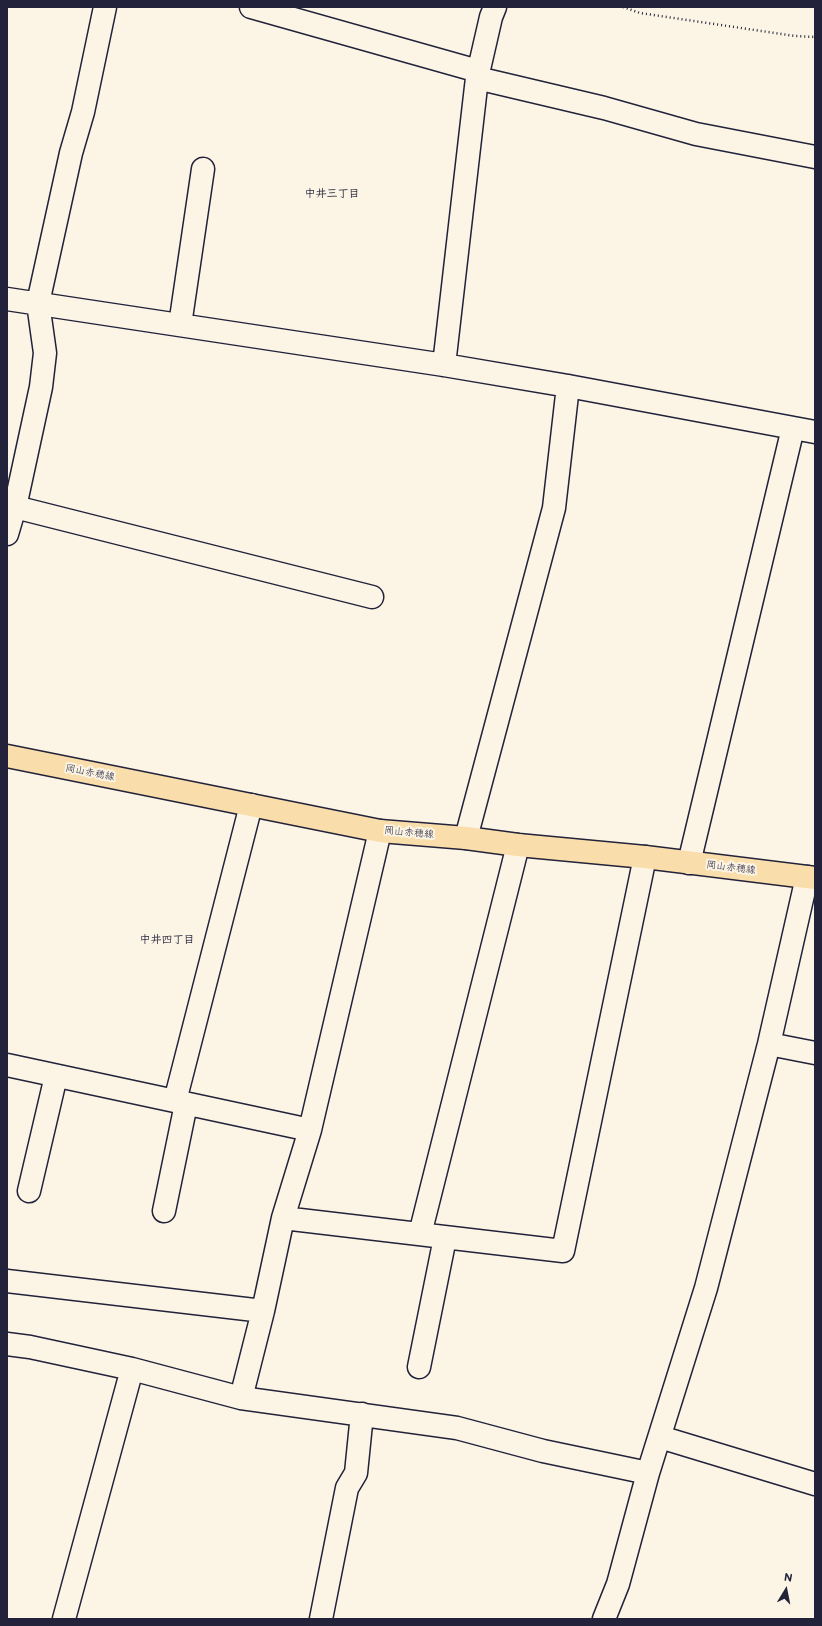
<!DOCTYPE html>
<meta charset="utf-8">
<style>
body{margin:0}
#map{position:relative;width:822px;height:1626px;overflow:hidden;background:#fcf5e5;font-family:"Balsamiq Sans",sans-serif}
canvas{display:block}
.frame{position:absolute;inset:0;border:8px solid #22223b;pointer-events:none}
.north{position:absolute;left:766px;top:1570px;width:40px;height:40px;-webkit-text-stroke:3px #fcf5e5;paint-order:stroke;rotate:10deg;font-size:11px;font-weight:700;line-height:16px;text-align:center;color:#22223b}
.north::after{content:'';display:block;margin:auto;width:14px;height:18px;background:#22223b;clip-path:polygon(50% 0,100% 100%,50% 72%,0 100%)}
</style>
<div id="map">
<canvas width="822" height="1626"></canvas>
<div class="frame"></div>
<div class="north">N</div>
</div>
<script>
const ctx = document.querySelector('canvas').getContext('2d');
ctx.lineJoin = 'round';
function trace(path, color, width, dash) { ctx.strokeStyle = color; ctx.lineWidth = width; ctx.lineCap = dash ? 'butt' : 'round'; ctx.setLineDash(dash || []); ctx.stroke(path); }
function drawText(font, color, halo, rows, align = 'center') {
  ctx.font = font + ' "Balsamiq Sans","Klee One",sans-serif'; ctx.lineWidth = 4; ctx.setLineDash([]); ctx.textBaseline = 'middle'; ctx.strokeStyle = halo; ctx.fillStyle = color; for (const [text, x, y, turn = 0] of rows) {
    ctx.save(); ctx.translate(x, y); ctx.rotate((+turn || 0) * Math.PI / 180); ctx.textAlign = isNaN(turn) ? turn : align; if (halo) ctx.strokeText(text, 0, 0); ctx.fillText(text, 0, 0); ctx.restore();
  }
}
const path = new Path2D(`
 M623 7 640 13 795 36 815 37`);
const minor = new Path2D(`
 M251 7 478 71
 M477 78 604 108 696 134 815 157
 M7 299 444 365 568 386 815 432
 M180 325 203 169
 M444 365 477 78 491 17 495 7
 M15 507 372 597
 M7 534 15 507 41 387 45 353 38 303 71 153 83 112 105 7
 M466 838 554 508 568 386
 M689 863 793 428
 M769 1044 815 1053
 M7 1065 310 1130
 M175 1101 251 805
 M29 1191 56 1076
 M164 1211 186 1104
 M283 1218 563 1251 645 857
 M420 1234 518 845
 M7 1281 263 1311
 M7 1344 30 1347 132 1369 241 1398 263 1311 283 1218 310 1130 380 831
 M419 1367 445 1238
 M241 1398 457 1428 543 1451 648 1473
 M660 1437 815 1484
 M64 1619 132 1369
 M321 1619 347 1488 356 1473 362 1414
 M604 1619 618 1584 648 1473 706 1288 769 1044 807 877`);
const primary = new Path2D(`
 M7 756 380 831 466 838 518 845 645 857 815 878`);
const streetNames = [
 ["岡山赤穂線",90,773,11],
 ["岡山赤穂線",409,833,5],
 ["岡山赤穂線",731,868,7]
];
const neighbourhoodNames = [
 ["中井三丁目",332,194],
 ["中井四丁目",167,940]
];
trace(minor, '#22223b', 25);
trace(primary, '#22223b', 25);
trace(path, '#22223b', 2.5, [1, 3]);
trace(minor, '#fcf5e5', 22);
trace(primary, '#f9deab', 22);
drawText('10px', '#22223b', '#fcf5e5', streetNames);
drawText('bold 11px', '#22223b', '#fcf5e5', neighbourhoodNames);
</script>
